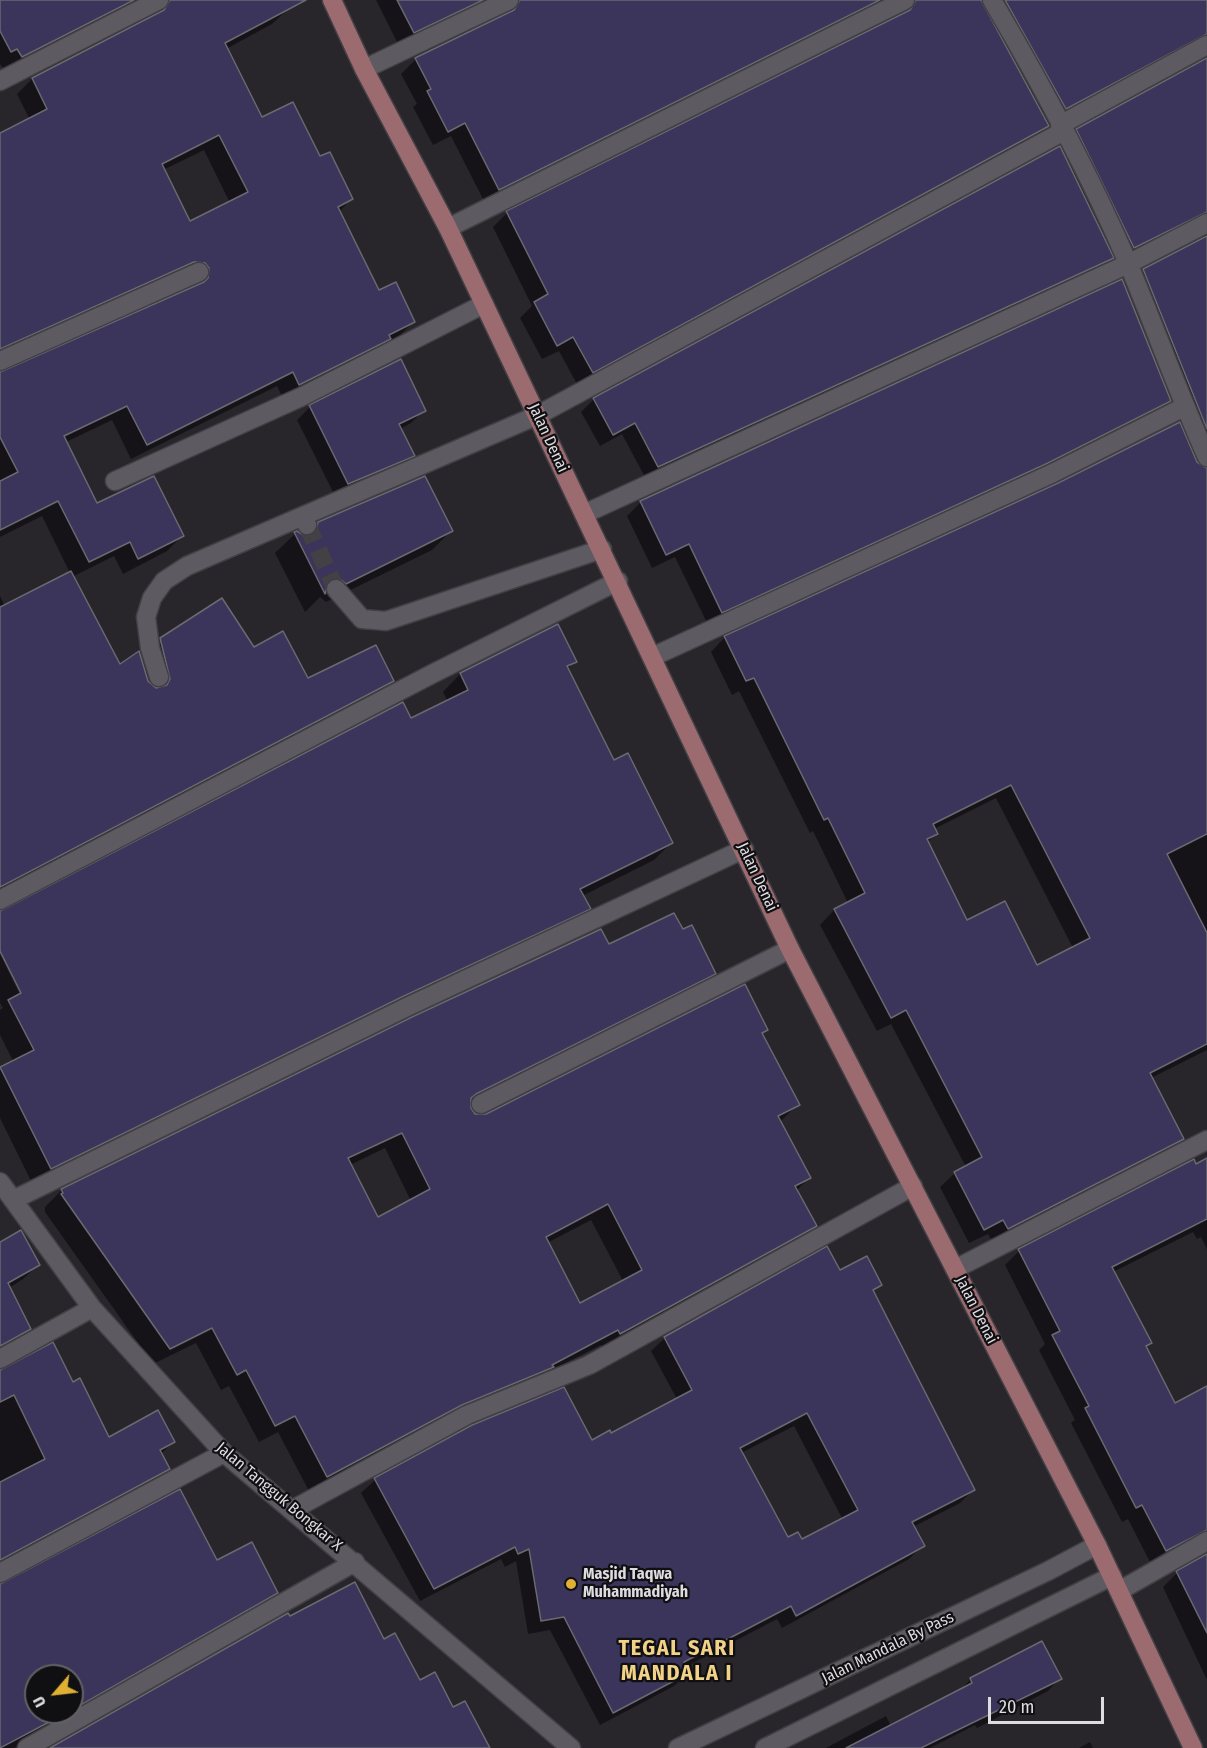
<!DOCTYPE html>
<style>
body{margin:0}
#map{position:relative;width:1207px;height:1748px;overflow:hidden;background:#28252b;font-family:"Fira Sans Condensed",sans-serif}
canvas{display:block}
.north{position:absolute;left:24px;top:1664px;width:60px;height:60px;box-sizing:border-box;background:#100f12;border:2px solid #626164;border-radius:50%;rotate:242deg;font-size:16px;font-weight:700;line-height:24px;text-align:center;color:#dedce0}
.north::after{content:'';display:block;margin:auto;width:21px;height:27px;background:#dfb033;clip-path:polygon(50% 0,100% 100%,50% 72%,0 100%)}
.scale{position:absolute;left:988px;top:1697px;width:116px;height:27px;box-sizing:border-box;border:3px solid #dedce0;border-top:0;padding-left:8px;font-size:18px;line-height:21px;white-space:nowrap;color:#dedce0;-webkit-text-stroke:4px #100f12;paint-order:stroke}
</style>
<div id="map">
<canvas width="1207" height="1748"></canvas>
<div class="north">U</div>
<div class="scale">20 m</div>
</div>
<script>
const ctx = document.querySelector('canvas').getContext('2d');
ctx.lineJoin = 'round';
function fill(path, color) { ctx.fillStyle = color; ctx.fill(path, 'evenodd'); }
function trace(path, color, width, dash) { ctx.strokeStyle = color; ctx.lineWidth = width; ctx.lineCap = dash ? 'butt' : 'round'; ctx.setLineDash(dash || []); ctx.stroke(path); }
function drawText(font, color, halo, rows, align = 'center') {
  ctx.font = font + ' "Fira Sans Condensed",sans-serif'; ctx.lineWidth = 4.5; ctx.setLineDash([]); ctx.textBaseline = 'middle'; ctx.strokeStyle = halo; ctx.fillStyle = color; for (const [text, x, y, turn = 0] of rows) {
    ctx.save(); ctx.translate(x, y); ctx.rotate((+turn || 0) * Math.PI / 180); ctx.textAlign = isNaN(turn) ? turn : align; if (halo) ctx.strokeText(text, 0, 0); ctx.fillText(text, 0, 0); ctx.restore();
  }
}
const shadow = new Path2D(`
 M0 0H283L288 9 272 24 226 49 261 119 320 158 351 199 339 212 378 292 414 321 398 337 383 344 373 354 284 400 277 386 131 459 112 420 66 442 97 505 182 536 167 551 123 574 114 556 72 577 119 666 153 687 145 655 161 639 253 649 307 680 392 681 376 697 0 893V596L5 606 70 573 42 516 0 537V373L194 288 195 284 189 278 0 356V135L30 120 17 94 32 79 154 17V11L6 72 0 64ZM204 150 230 203 190 223 163 170Z
 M376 0H1207V1050L1151 1078 1182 1139 1167 1153 993 1243 988 1234 969 1243 940 1187 955 1173 966 1167 891 1024 877 1031 820 925 834 910 848 903 813 831 810 833 739 691 732 695 711 652 725 637 1199 467 1204 469 1129 285 1144 270 1203 239V233L1119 262 1063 145 1077 130 1203 62V55L1051 122 988 9 978 0 1047 126 1033 140 578 386 559 351 542 359 520 318 532 306 493 227 507 213 902 16 901 9 485 203 451 136 433 145 413 107 417 104 401 74 416 59 505 16 506 11 399 46ZM996 798 1073 948 1036 967 966 922 927 843 936 833 934 829Z
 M1112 258 1099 270 646 479 622 434 600 446 581 412 594 399Z
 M1169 401 1155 415 1033 476 708 625 675 557 652 568 627 516 641 502Z
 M310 407 424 410 411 423 400 429 413 455 400 468 335 496 297 420Z
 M318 523 451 531 432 550 326 602 320 597 305 612 275 553 295 534 297 532 304 537Z
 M557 626 575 661 567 669 613 762 671 843 654 860 582 896 589 908 571 926 33 1185 0 1118V1070L13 1061 0 1035V1010L3 1008 0 1003V954L23 1001 26 1000 0 948V911L448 702 443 692 460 674Z
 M682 931 714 973 698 990 470 1104 469 1109 475 1115 486 1116 766 1029 761 1034 798 1104 780 1122 809 1178 796 1191 815 1226 798 1243 603 1349 601 1345 310 1493 278 1432 259 1442 229 1386 221 1390 196 1343 153 1364 45 1212V1207L62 1190 608 946ZM385 1148 411 1201 378 1219 350 1165ZM591 1220 623 1281 579 1305 547 1243Z
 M1207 1160V1249L1201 1237 1197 1239 1193 1232 1113 1272 1150 1343 1145 1348 1174 1405 1207 1388V1680L1163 1587 1177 1573 1203 1558V1551L1151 1564 1128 1519 1122 1522 1071 1423 1075 1420 1039 1350 1045 1344 1005 1265 1019 1251Z
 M0 1244 38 1265 23 1279 9 1288 29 1329 14 1343 0 1351Z
 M839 1272 880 1285 872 1293 974 1489 960 1503 913 1527 923 1545 909 1559 782 1628 777 1619 685 1667 688 1673 674 1686 600 1725 550 1630 528 1634 516 1561 505 1567 501 1559 420 1601 361 1493 375 1480 472 1427 591 1442 611 1435 677 1399 651 1351 665 1338ZM794 1426 843 1520 801 1541 787 1539 741 1453Z
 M0 1370 72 1384 108 1439 173 1442 161 1454 168 1469 153 1484 0 1566Z
 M216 1563 276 1593 261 1607 14 1748H0V1585ZM36 1676H72V1712H36Z
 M1060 1678 1048 1691 977 1728 975 1725 930 1748H826L886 1716 891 1726 958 1692 971 1679Z
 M1090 1742 1093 1748H1079Z`);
const building = new Path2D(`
 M0 0H134L22 57 17 49 11 52 0 31Z
 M170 0H306L225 43 262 117 293 102 320 156 330 152 353 199 338 207 379 290 396 282 415 322 389 335 391 339 299 385 293 372 147 445 127 406 64 436 97 503 154 476 184 536 138 559 130 542 89 562 58 501 0 530V481L18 472 0 437V372L204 282 208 278 209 268 205 263 194 262 0 349V133L47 109 32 78 164 10ZM219 135 248 192 190 221 162 164Z
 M397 0H483L414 33Z
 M520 0H880L499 190 465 123 448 132 427 91 431 89 415 58 514 10Z
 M916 0H981L1049 126 593 373 573 337 557 346 534 302 548 294 506 211 910 10Z
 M1005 0H1207V34L1066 109Z
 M1207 58V212L1134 248 1076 129Z
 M1060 146 1114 258 658 467 635 423 613 435 593 398Z
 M1207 236V429L1143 269Z
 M1122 279 1171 401 1048 463 722 613 689 544 666 555 640 501Z
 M401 359 426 411 399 424 415 456 348 484 309 405Z
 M1180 422 1197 462 1207 468V834L1167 854 1207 933V1044L1150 1073 1184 1139 1008 1229 1003 1220 984 1230 954 1172 982 1157 906 1010 891 1018 834 909 865 893 828 818 824 820 754 678 746 681 724 636 1058 483ZM1011 785 1090 938 1037 965 1005 901 967 920 927 839 938 834 933 824Z
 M425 476 453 531 346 584 339 578 329 580 325 594 294 532 297 531 305 536 311 535 316 531 318 522Z
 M71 571 120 664 139 651 148 681 156 688 167 685 170 679 160 638 222 598 254 647 283 631 308 678 376 645 394 681 0 887V607Z
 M558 624 577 662 567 666 614 760 628 753 673 843 580 889 591 909 404 996 51 1169 0 1067 34 1050 8 1000 21 993 0 951V911L403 702 411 718 468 690 460 673Z
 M674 913 683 929 692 925 716 974 476 1094 471 1098V1108L475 1114H486L745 984 768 1030 762 1033 800 1105 778 1116 811 1178 795 1186 817 1226 620 1334 618 1330 552 1365 554 1367 462 1405 327 1477 295 1416 275 1426 246 1370 237 1375 212 1328 170 1349 61 1194 63 1193 61 1189 414 1016 601 929 609 944ZM402 1133 430 1189 378 1217 348 1158ZM608 1204 642 1270 580 1303 546 1237Z
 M1207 1158V1219L1112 1267 1152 1343 1146 1346 1175 1403 1207 1386V1530L1166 1551 1142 1505 1136 1508 1085 1408 1089 1406 1052 1335 1060 1331 1018 1249 1194 1159 1196 1164Z
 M21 1230 40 1265 8 1283 31 1329 0 1346V1242Z
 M827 1246 840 1270 867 1256 882 1285 873 1290 975 1490 912 1522 925 1546 796 1616 791 1606 684 1662 689 1673 613 1713 564 1617 541 1621 529 1549 518 1554 515 1547 434 1589 374 1478 472 1425 564 1387 592 1440 610 1430 611 1433 692 1390 664 1337ZM807 1413 858 1510 802 1539 798 1532 788 1537 740 1448Z
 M53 1342 73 1382 80 1378 109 1437 158 1410 175 1442 160 1450 170 1469 0 1560V1482L45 1459 14 1395 0 1402V1370Z
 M180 1489 217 1560 252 1542 278 1593 72 1710V1676H36V1712H68L0 1748V1584Z
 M1207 1554V1633L1176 1571Z
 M355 1582 384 1639 395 1633 420 1680 435 1672 453 1707 465 1701 490 1748H50L288 1613 290 1616Z
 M1042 1641 1062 1679 921 1748H846L972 1683 970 1678Z`);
const minorTunnel = new Path2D(`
 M307 525 336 589`);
const minor = new Path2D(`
 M992 0C1042 85 1089 173 1128 263 1155 327 1178 393 1207 457
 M364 69 509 0
 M0 81 159 0
 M1060 125 1207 45
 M448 228 905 0
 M0 361 199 272
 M115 481 301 397 484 304
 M584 514 1128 264 1207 223
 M307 525 303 516 538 415 1064 131
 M336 589 362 619 386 621 602 549
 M652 657 1053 473 1184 407
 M159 677 150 648 146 617 152 598 164 581 187 566 303 516
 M0 900 432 674 618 581
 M481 1104 790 949
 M0 1182 92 1308 224 1453 571 1748
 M13 1200 409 1006 744 849
 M955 1269 1207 1140
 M0 1359 92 1308
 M292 1510 467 1415 589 1365 913 1186
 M0 1573 224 1453
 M1119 1591 1207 1541
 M27 1748 355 1562
 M678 1748 1048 1571 1097 1545
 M765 1748 1112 1576`);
const major = new Path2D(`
 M332 0 364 69 448 228 790 949 1097 1545 1193 1748`);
const markers = [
 [571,1584,6,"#dfb033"]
];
const streetNames = [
 ["Jalan Denai",548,438,65],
 ["Jalan Denai",757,877,65],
 ["Jalan Denai",976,1310,63],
 ["Jalan Tangguk Bongkar X",279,1497,40],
 ["Jalan Mandala By Pass",888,1648,-26]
];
const poiNames = [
 ["Masjid Taqwa",583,1575],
 ["Muhammadiyah",583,1593]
];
const districtNames = [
 ["TEGAL SARI",677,1649],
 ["MANDALA I",677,1674]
];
fill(shadow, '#0007');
fill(building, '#3b345b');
trace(building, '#6a6a71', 1.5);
trace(minorTunnel, '#434046', 18, [18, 9]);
trace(minor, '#424045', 21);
trace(major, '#424045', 21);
trace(minor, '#5d5b61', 18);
trace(major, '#9b6b70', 18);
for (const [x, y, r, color] of markers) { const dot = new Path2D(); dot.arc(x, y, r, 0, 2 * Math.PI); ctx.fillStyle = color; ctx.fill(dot); trace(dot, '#100f12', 2); }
drawText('16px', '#dedce0', '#100f12', streetNames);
drawText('bold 16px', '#dedce0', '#100f12', poiNames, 'left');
ctx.letterSpacing = '1.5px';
drawText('bold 22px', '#f2d287', '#100f12', districtNames);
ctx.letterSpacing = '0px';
</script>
